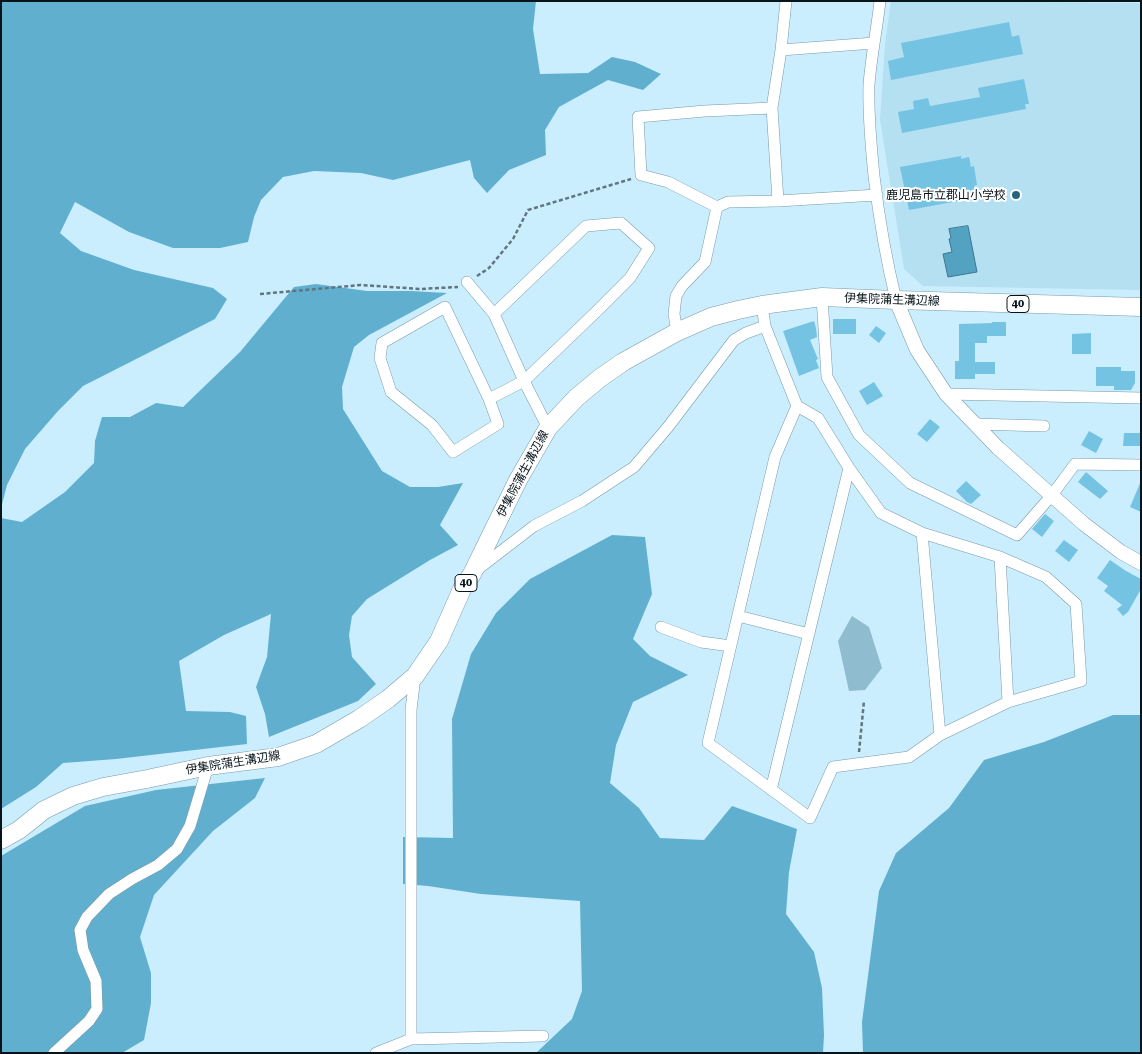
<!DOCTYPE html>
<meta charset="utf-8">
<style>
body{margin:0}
#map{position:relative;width:1142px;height:1054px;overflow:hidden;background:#caeefe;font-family:"Roboto Serif",serif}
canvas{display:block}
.frame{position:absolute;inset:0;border:2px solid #07141a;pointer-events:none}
</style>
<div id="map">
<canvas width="1142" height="1054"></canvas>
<div class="frame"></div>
</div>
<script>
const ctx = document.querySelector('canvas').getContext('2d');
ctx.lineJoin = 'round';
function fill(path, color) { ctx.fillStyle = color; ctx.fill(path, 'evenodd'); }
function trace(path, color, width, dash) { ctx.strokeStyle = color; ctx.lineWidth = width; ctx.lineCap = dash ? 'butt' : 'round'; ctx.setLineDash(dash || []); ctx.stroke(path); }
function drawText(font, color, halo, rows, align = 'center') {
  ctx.font = font + ' "Roboto Serif","Noto Sans JP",serif'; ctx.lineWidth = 4; ctx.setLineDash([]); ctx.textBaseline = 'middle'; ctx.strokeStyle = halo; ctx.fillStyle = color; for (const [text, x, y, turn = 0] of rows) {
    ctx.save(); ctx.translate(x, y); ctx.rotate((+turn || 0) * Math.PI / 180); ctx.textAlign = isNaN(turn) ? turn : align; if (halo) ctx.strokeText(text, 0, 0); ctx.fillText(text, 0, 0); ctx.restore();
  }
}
const built = new Path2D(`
 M891 1 1141 3V290L923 286 904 269 880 120 885 44Z`);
const green = new Path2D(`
 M852 616 869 627 882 668 865 690 849 691 838 641Z`);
const forest = new Path2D(`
 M1 1H536L533 29 540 74 588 73 612 57 635 62 661 74 643 90 608 80 559 107 545 130 546 155 509 170 487 193 474 178 470 160 393 180 361 173 314 171 283 177 261 200 254 217 248 242 220 248H173L129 232 75 202 60 233 81 251 134 270 213 288 227 299 215 319 83 386 58 411 25 449 7 485 1 508Z
 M316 284 367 291H411L447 293 369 335 354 347 342 387 343 409 382 471 410 487H438L463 483 440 525 458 545 430 560 367 599 352 616 349 635 352 657 376 684 358 701 269 737 265 714 256 687 267 657 271 614 224 635 179 661 186 711 230 712 246 716 247 744 116 759 63 763 36 787 1 809V518L22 522 65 492 94 463 95 441 102 417H130L156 403 183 407 240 352 294 287Z
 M612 535 645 537 652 594 633 639 650 656 688 675 633 702 616 745 610 783 639 808 660 838 704 840 732 806 797 829 789 872 786 914 814 952 822 988 824 1035 823 1053H536L572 1019 582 991 580 901 481 894 428 886 403 884V837L453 838 452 719 471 654 496 613 530 579Z
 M1113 715H1141V1053H863L862 1022 879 891 896 853 949 808 984 760 1044 742Z
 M265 778 255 798 213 831 154 895 140 937 151 973V1003L144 1040 122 1053H1V856L85 806 156 790Z`);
const water = new Path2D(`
 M968 226 977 272 948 277 943 254 952 252 949 239 951 238 949 229Z`);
const building = new Path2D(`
 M1009 22 1012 37 1019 35 1023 54 891 80 888 61 904 57 901 43Z
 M1024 79 1029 104H1025L1026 109 902 133 898 112 914 109 913 101 928 98 930 106 980 97 978 88Z
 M961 156V159L969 157 971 167 974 166 977 185 974 186 976 193 968 195 969 199 909 210 900 167Z
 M833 319H856V334H833Z
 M814 321 816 328 817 337 810 340 818 359 816 360 819 368 799 376 783 331Z
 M992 322H1006V336H987V343H975V362H995V374H975V379H955V361H959V324L992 323Z
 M876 326 886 333 879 343 869 335Z
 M1091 333V354H1072V334Z
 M1096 367H1121V371H1135V383L1131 390H1114V386H1096Z
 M874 382 883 396 867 405 859 391Z
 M930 419 940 427 927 442 917 434Z
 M1089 431 1103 439 1096 453 1081 445Z
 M1124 433H1141V446H1123Z
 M1086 472 1108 491 1100 499 1078 482Z
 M966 481 981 495 971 504 967 502 956 491Z
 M1141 481V512L1130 507Z
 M1045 514 1054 521 1042 537 1032 529Z
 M1064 540 1078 550 1069 562 1055 551Z
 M1110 560 1126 571 1141 579V589L1128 612 1123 616 1117 609 1122 605 1104 591 1108 586 1097 578Z`);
const path = new Path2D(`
 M477 276 489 268 513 239 528 210 631 179
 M260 294 361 285 420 289 458 287
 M859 752 864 701`);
const minor = new Path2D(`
 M786 1 781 50 874 43
 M880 1C877 29 871 57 869 85 868 115 871 146 874 176 879 218 886 259 896 300
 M772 108 781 50
 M717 207 668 182 641 175 638 117 705 111 772 108 778 201
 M467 282 494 314 524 381 548 428
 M822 297 827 377 859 435 910 483 1017 535 1052 495 1075 464 1141 465
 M762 305 765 326 797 406 818 418 849 468 881 513 922 533
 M445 307 489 399 498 424 453 452 432 425 391 392 380 358 382 343Z
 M677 332 674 314 676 296 682 286 705 262 717 207 728 202 778 201 877 195
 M946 394 1141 398
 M489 399 524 381 597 311 630 278 649 248 621 223 586 226 494 314
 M797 406 775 457 708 743 810 818 833 767 909 757 940 735
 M975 424 1044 426
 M922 533 1000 557 1046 577 1076 604 1081 681 1008 702 940 735Z
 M1000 557 1008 702
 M478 569 534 526 582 501 634 467 668 427 734 340 746 333 765 326
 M738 616 809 634
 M661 627 701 642 731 646
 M771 790 849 468
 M411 1039V710L415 676
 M54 1053 89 1021 97 1009 96 981 83 950 80 930 87 917 109 894 132 879 158 865 177 849 190 826 208 766
 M376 1053 411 1039 543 1036`);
const tertiary = new Path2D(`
 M896 300 917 350 946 394 998 448 1084 524 1121 552 1141 563`);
const primary = new Path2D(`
 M1 840 19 830 44 810 73 796 103 787 147 779 208 766 278 757 316 744 359 719 388 699 415 676 439 641 462 589 472 574 518 480 548 428 576 398 600 378 623 362 677 332 711 317 738 310 762 305 822 297 896 300 1141 307`);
const markers = [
 [1016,195,5,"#27647b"]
];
const shields = [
 [1018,304,22],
 [466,583,22]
];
const shieldNames = [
 ["40",1018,304],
 ["40",466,583]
];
const poiNames = [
 ["鹿児島市立郡山小学校",1006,195]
];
const streetNames = [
 ["伊集院蒲生溝辺線",892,300,2],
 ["伊集院蒲生溝辺線",523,474,-62],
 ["伊集院蒲生溝辺線",233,763,-9]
];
fill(built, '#b4e0f2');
fill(green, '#90bccf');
fill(forest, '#61afce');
fill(water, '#54a2c1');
trace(water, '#3d778f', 1);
fill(building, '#75c3e3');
trace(minor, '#789aa9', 12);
trace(tertiary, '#789aa9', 15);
trace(primary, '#789aa9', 19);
trace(path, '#5f7681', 2.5, [4, 2.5]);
trace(minor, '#fff', 11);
trace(tertiary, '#fff', 14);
trace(primary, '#fff', 18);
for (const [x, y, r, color] of markers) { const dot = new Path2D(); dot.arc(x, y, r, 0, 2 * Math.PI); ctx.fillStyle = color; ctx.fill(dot); trace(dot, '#fff', 2); }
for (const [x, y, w] of shields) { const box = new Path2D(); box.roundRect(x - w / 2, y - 8.5, w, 17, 4); ctx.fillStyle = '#fff'; ctx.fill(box); trace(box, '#07141a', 1); }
drawText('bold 11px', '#07141a', null, shieldNames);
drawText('12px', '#07141a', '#fff', poiNames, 'right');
drawText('12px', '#07141a', '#fff', streetNames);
</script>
